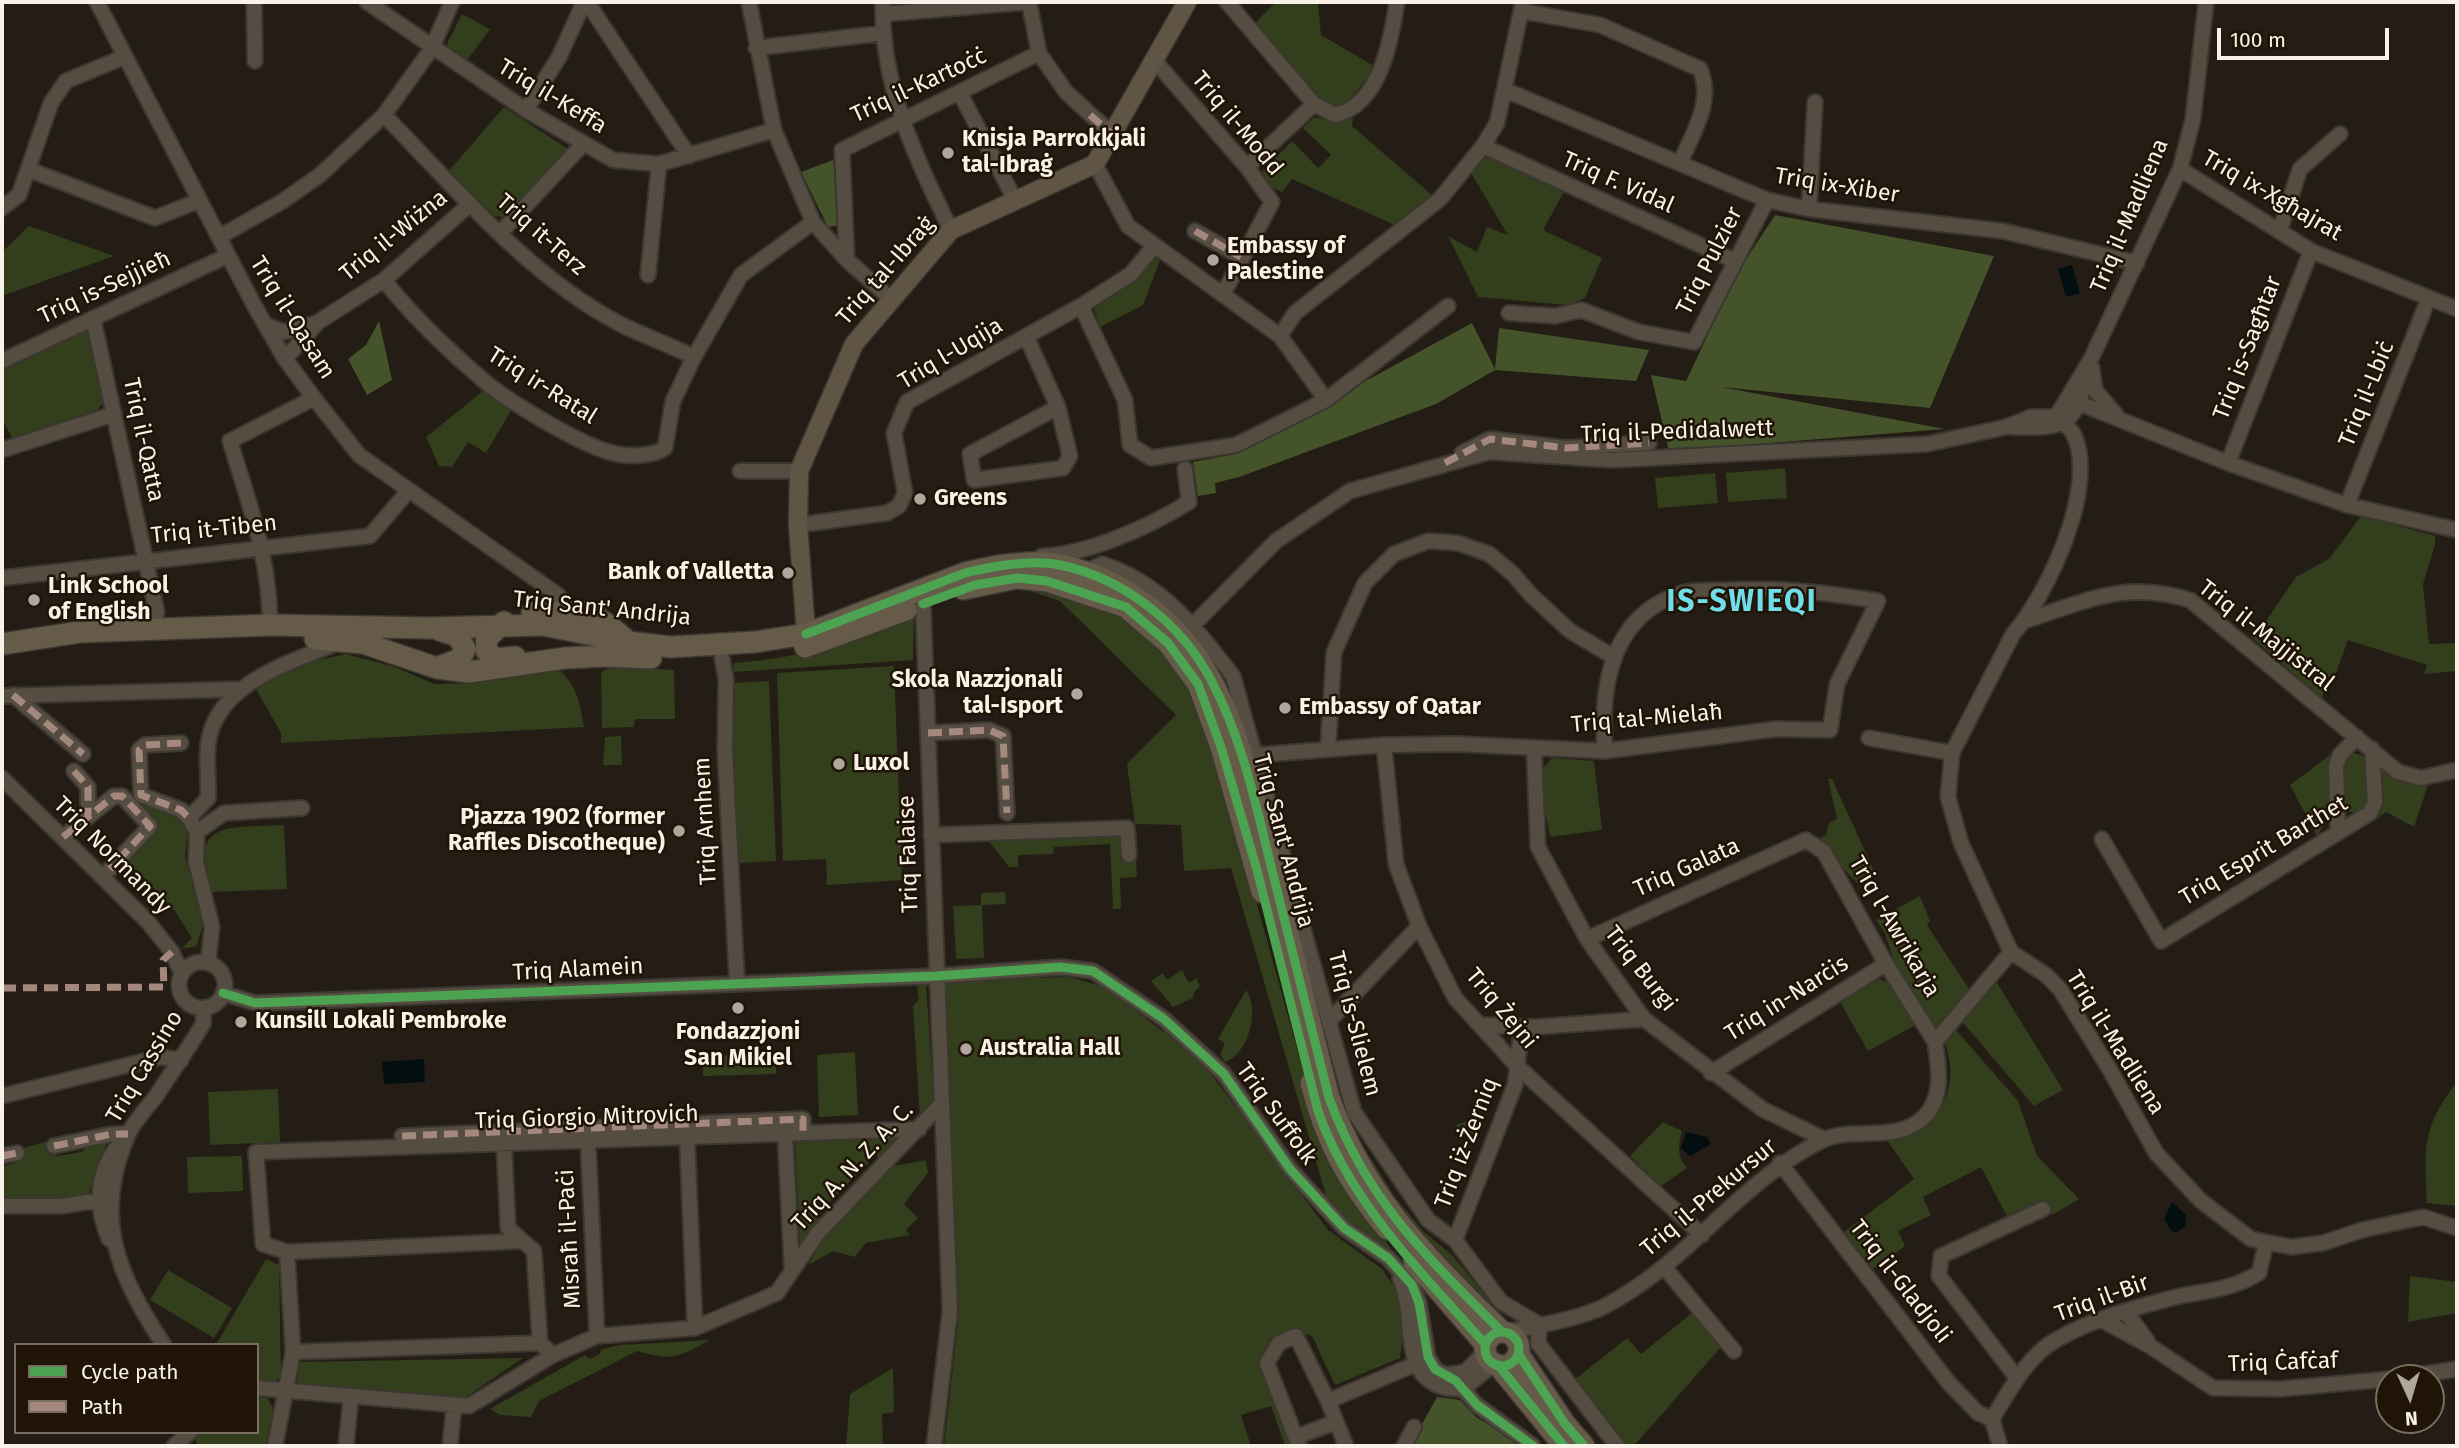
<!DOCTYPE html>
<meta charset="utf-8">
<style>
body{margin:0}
#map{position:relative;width:2459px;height:1448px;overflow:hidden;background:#241d15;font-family:"Fira Sans",sans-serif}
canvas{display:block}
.frame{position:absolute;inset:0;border:4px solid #faf2e8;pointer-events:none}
.legend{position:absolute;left:14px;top:1343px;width:245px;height:91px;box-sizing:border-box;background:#201406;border:2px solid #776d60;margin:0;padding:9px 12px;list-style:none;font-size:21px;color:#faf2e8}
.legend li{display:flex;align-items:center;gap:14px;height:35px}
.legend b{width:35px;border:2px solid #776d60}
.north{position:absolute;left:2375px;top:1364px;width:70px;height:70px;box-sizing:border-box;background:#201406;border:2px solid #776d60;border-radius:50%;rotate:176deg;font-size:19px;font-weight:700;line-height:28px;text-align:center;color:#faf2e8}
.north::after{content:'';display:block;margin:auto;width:24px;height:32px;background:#afa79e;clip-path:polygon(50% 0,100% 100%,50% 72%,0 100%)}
.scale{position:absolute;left:2217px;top:28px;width:172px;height:32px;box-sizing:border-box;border:4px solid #faf2e8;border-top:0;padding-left:9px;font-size:21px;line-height:24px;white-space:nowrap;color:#faf2e8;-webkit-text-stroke:5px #201406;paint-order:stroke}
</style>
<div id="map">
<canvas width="2459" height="1448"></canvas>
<div class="frame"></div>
<ul class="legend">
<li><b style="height:9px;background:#4ca352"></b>Cycle path</li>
<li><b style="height:9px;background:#a5887d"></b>Path</li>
</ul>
<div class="north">N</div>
<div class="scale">100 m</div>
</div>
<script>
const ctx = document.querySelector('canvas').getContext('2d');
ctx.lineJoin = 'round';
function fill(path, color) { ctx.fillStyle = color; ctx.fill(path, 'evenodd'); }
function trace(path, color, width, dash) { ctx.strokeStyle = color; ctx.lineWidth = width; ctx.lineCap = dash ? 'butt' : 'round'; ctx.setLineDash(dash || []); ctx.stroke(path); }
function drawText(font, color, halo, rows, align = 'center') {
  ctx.font = font + ' "Fira Sans",sans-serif'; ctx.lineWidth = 5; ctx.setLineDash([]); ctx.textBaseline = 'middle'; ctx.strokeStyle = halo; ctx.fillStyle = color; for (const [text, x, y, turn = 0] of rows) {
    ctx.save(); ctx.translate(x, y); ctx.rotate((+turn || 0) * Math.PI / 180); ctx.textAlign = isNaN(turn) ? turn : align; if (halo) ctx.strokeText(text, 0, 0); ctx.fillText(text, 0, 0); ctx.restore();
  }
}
const green = new Path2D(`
 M1276 2H1318L1321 35 1372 65 1374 70 1341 110 1327 106 1255 23Z
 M462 14 490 29 466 62 448 50 447 44Z
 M504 107 568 149 506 217 494 216 448 172Z
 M1314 117 1338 122 1353 117 1352 126 1433 196 1397 226 1292 179 1282 192 1265 184 1261 173 1292 141 1318 168 1331 155 1303 128Z
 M1487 156 1565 190 1543 230 1602 258 1585 298 1568 305 1478 297 1448 236 1477 252 1487 227 1508 235 1471 173Z
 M29 226 114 256 2 296V252Z
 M1155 257 1160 260 1143 305 1100 327 1094 309 1134 281Z
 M87 329 106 399 96 412 12 438 2 418V371Z
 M487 388 513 407 486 453 468 442 452 467 439 466 426 437Z
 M1785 468 1787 498 1728 502 1726 473Z
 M1715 473 1718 503 1658 508 1655 478Z
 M2361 516 2435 536V545L2423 584 2429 644 2457 643V671L2424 674 2427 665 2348 640 2333 681 2323 692V699L2250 636 2263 619 2266 621 2296 577 2329 559Z
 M1015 586 1092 598 1129 622 1166 657 1192 691 1211 738 1325 1150 1348 1194 1408 1270 1329 1206 1231 868 1184 871 1181 825 1135 824 1127 764 1176 715 1060 601Z
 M914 616 913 660 733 672 734 663C798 659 855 641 914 616Z
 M346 654 395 667 434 684 476 683 558 669C577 685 580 703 584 727L281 743V733L256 689 301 664Z
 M613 666 674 670 675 719H635L634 727 602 728 601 672Z
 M894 666 902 880 827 885 826 859 783 861 777 673Z
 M769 681 776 861 738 863 731 683Z
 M621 736 622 765H603L605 737Z
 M2341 747C2315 780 2344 800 2317 836L2290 785Z
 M2352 753 2362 755C2372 768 2373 793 2367 808L2356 813 2346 811 2341 801 2342 760Z
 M1552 758 1594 761 1602 830 1550 837 1542 794V769Z
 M2382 766 2428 785 2414 827 2386 812 2376 820 2382 809 2377 767Z
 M1255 776 1348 1122 1395 1197 1424 1232 1452 1255 1504 1317H1498L1387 1201 1340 1111Z
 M1828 779H1832L1876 875 1858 884 1816 840 1826 835 1829 823 1837 819Z
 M123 794 182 821 188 834 185 856 203 926 196 947 182 948 192 938 175 911 142 876 133 883 117 867 151 838 153 829Z
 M284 825 287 889 210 892C187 819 230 828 284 825Z
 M1134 830 1137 877 1120 878 1121 909H1113L1110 844 1054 847 1053 854 1018 855V867H1009L985 836Z
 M1005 892 1006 904 982 905 984 958 956 959 953 906 981 905V893Z
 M1920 896 1930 921 1927 925 1969 989 1936 1033 1894 961 1885 933 1876 920Z
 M1182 970 1189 983 1196 978 1200 986 1194 992 1193 998 1173 1007 1151 981 1163 973 1167 980Z
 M1068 977 1102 986 1199 1058 1328 1230 1382 1269 1401 1296 1404 1327 1400 1358 1335 1385 1312 1336 1291 1329 1271 1338 1258 1362 1274 1402 1278 1401 1293 1446H1285L1271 1406 1241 1415 1251 1446H944L958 1323 950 1311C950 1202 951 1094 944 986L948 980Z
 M1879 979 1891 984 1916 1025 1868 1051 1840 1002Z
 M1996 981 2063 1090 2034 1106 1959 1018Z
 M926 984 934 1103 920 1118 913 1006 919 1000 917 985Z
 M1246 990C1260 1009 1249 1054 1225 1062L1220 1054 1225 1043 1218 1039Z
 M1955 1029 2018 1101 2037 1156 2079 1199 2052 1215 2042 1201 2008 1218 1981 1167 1923 1197 1931 1215 1898 1231 1905 1246 1873 1269 1844 1232 1914 1179 1887 1140C1937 1130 1962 1092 1945 1043Z
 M855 1052 858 1115 819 1117 817 1055Z
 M776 1054V1074L703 1076V1056Z
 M2457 1081V1206L2427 1203C2425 1144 2421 1131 2457 1081Z
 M278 1089 280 1142 210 1145 208 1092Z
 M1471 1115 1479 1134 1470 1141 1456 1125 1467 1121Z
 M1663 1122 1682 1131C1678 1147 1677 1156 1687 1168L1661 1186 1630 1156Z
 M905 1134 883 1161 876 1155 817 1215 822 1223 800 1248 795 1141Z
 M108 1140 87 1198 2 1202V1167L21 1161 19 1149 46 1142 57 1156 82 1152 88 1144Z
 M242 1156 243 1191 188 1193 187 1157Z
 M926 1160 928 1173 904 1204 918 1218 906 1230 910 1235 866 1243 855 1257 833 1251 808 1265 827 1233 889 1167Z
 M266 1259 279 1265 281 1376 274 1382 257 1381V1345H216Z
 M168 1270 232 1308 214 1338 150 1300Z
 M2410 1276 2457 1282V1313L2408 1322Z
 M1692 1313 1721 1347 1641 1438 1633 1446H1624L1573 1381 1627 1338 1641 1354Z
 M710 1340C678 1358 672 1361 637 1351L539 1401 531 1417 500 1415 490 1409 585 1355 590 1359 600 1354 601 1350 619 1345Z
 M523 1358 466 1397 296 1387 300 1362Z
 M893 1368 894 1412 882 1414 883 1446H846L850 1394Z
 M257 1398H267L273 1408 266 1446H199L194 1439 197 1432H257Z`);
const forest = new Path2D(`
 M833 160 840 225 828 227 801 172Z
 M1775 215 1994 256 1930 408 1721 387 1945 429 1669 451 1651 375 1686 381 1737 273Z
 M379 321 392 380 367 395 348 359 366 345Z
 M1472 323 1495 369 1499 328 1649 350 1636 381 1495 370 1436 404 1239 477 1215 483 1216 493 1198 496 1193 462 1230 455Z
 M1437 1397 1460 1400 1476 1417 1524 1446H1410Z`);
const water = new Path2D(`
 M2072 265 2080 293 2066 297 2058 269Z
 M424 1059 425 1082 384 1084 382 1062Z
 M1686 1132 1707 1137 1711 1144 1690 1156 1681 1148Z
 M2172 1202 2186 1215 2185 1226 2176 1233 2171 1231 2164 1219Z`);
const minor = new Path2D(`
 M97 2 254 305 285 359 314 398 359 455 558 595 570 610
 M254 2 255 61
 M367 2 526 110 613 160 659 164 774 130
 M587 2 689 156
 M749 2 774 130 813 222 847 260 890 298
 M883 2C880 82 916 160 951 230
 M1029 2 1039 53 1066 92 1113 135
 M1227 2 1314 104 1335 115C1380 105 1391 41 1397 2
 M1521 11 1600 25 1700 69C1714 102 1693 132 1680 163
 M883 14 1029 2
 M756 48 884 33
 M1154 60 1247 167 1272 202 1223 294
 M1505 90 1767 200 1809 209 2003 231 2137 263
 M960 93 1015 200
 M526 110 559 57 584 2
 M384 115C456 188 528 276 620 324 644 336 670 345 694 357
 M1483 146 1735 261
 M1095 164 1128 226 1280 336 1326 400
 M1247 167 1314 104
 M2180 169 2311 251 2457 309
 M30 170 155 218 198 201
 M2 208 19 195 51 103 66 81 124 57
 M1809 209 1815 102
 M2280 230 2300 169 2340 134
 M1195 231 1241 257
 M501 232 582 145
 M219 237 283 201 320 175 384 115 432 48 452 2
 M847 260 842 150 1039 53
 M648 275 659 164
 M384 280C412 316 448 350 483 380 507 401 578 443 609 452 625 457 652 457 665 448L673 401 694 357 741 275 813 222
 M1081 306 1125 400 1130 445 1151 458 1236 445 1326 400 1448 306
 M1509 313 1555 316 1581 310 1639 332 1694 342 1767 200
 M93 318 157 613
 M266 325 284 332 317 323
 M1026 336 1058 407 1070 456 1063 468 974 480 970 454 1058 407
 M1280 336 1295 313 1440 199 1483 146 1497 123 1523 2
 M285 359 318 322 384 280 470 204
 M2 361 227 256
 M2092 368 2095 390 2117 416
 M2069 396 2081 404 2228 463 2347 505 2457 530
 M2056 417C2062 422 2071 428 2074 435 2098 487 2048 594 2013 634L1952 753 1948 797 1961 843 2011 952 2046 975 2060 989 2110 1070 2156 1153 2201 1201 2251 1239 2291 1247 2323 1243 2362 1230 2423 1217 2457 1228
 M2056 417 2091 359 2180 169 2193 119 2206 2
 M2012 427C2063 428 2075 429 2087 374
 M2 450 114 414
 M1462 453 1490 439 1566 448 1649 443
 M2228 463 2311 251
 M740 471H799
 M2347 505 2428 300
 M798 525 887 513 899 506 905 493 894 433 907 402 1081 306 1131 274 1154 246
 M1042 556C1087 555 1151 526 1189 502L1185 469
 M1085 572 1102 564C1162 583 1196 629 1233 676L1354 1112 1428 1220 1455 1240 1501 1302 1540 1325
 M2 578 370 536 409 490
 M923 604 950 1311 934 1446
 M2024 621C2087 601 2124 580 2190 600L2398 772 2421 778 2457 770
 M270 625C270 559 249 504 230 441L314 398
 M1193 625 1276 541 1350 491 1489 452 1612 460 1927 444 2006 427 2031 417H2056
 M722 658 726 679 725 752 737 983
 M13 695 83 754
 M2 696 240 689
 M928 733 989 730 1003 736 1007 813
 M1869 738 1952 753
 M181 743 145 745 139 750 141 795 181 810 189 818
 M1384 745 1396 864 1419 926 1455 998 1518 1067 1702 1235
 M1328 748 1334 652 1365 583 1394 554 1428 541 1458 543 1489 554 1513 574 1531 595 1570 631 1612 656
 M1534 749 1538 847 1587 939 1644 1019 1762 1109 1824 1139
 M1257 755 1384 745 1457 744 1605 751 1776 729 1830 730 1837 684 1878 601C1828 593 1780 587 1730 590 1715 591 1696 589 1682 593 1611 615 1600 686 1605 751
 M74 771 88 787V817
 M2 778 148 922 172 952 181 972
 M197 832 189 818 208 798C209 781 206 762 208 744 216 683 290 663 337 643
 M2338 832 2336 766 2340 755 2357 737
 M931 835 1127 828 1129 855
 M63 837 114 796H122L150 826 110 869
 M2102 839 2161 941 2370 813 2375 802 2372 749
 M1587 939 1806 840 1824 852 1886 964 1935 1042
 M179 985a23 23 0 1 1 46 0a23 23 0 1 1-46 0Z
 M208 963 212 927 196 862 197 832 224 813 302 808
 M223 993 255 1003 936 976 1060 967 1093 971 1164 1019 1224 1074 1290 1169 1344 1228 1388 1258 1412 1285 1419 1303 1428 1357 1435 1369 1456 1381 1477 1405 1533 1446
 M1330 1020 1419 926
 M1480 1025 1536 1027
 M1711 1073 1886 964
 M2 1096 161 1057 181 1060
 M785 1134 792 1271
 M402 1136 803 1119V1133
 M687 1137 695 1328
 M588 1141 597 1336
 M504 1144 508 1228 534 1251 540 1343
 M54 1146 112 1134H128
 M2 1156 17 1153
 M1780 1163 1949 1383 1978 1413 1992 1419
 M2 1206H61L108 1199
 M109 1239C93 1202 97 1166 126 1137
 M1455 1240 1515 1085 1520 1041 1536 1027 1644 1019
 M287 1252 521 1241
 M1665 1268 1734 1351
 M1400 1278C1419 1319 1394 1390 1461 1389
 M2126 1312 2148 1342
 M2102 1320 2150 1346 2213 1388 2280 1389 2389 1379
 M1540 1325 1538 1343 1617 1446
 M1507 1332C1538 1325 1577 1320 1605 1306 1687 1264 1739 1182 1821 1141 1852 1125 1894 1144 1923 1118 1944 1098 1939 1068 1935 1042L2011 952
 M164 1345C118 1275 92 1218 128 1135 134 1121 147 1108 156 1096 172 1072 188 1049 203 1024L204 1008
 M293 1352 540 1343 553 1355
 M1445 1375 1465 1372 1485 1352
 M2017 1378 1939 1276 1941 1256 2043 1209
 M2398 1378 2457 1369
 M257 1388 469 1406 553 1355 597 1336 695 1328 777 1293 817 1234 942 1103
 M1463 1389 1494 1364
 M1328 1401 1425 1360
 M1296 1437 1336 1422
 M174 1446 190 1432
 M275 1446 293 1352 287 1252 263 1244 256 1152 919 1129
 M346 1446 351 1396
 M450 1446 454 1405
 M1299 1446 1267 1363 1279 1343 1296 1336 1328 1401 1346 1446
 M1404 1446 1414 1427
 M2000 1446 1992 1419C2009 1392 2027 1356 2056 1340 2090 1320 2134 1308 2172 1298 2206 1290 2229 1291 2259 1273L2266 1243`);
const major = new Path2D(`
 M806 634 798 525 799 471 854 344 951 230 1095 164 1187 2`);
const highway = new Path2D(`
 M963 589 1017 578 1047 581 1126 607 1168 643 1198 684 1221 747 1262 892
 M532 613C585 614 581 600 625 639
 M504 622 487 638 486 650 495 659 515 657
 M439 630 458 636 465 649 460 659 439 667
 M315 639 363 643 437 668 469 672 565 658 606 656 651 658
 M2 644 80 632 270 625 430 628 543 625 628 642 671 647 755 642 806 634 965 573C994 566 1031 559 1060 565 1123 578 1181 623 1211 680 1244 741 1258 815 1275 882 1293 954 1311 1026 1329 1098 1367 1201 1425 1255 1501 1331
 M805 647 906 610
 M1311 1083C1326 1143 1348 1181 1387 1229
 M1414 1262 1485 1344
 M1485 1349a17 17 0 1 1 34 0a17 17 0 1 1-34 0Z
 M1519 1355 1565 1424 1584 1446
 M1498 1365 1564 1446`);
const quiet = new Path2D(`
 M1090 115 1113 135
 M1195 231 1241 257
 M1445 463 1490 439 1566 448 1649 443
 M13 695 83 754
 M928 733 989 730 1003 736 1007 813
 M181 743 145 745 139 750 141 795 181 810 189 818
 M74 771 88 787V817
 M63 837 114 796H122L150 826 110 869
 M2 988 164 987 163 960 172 952
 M402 1136 803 1119V1133
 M54 1146 112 1134H128
 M2 1156 17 1153`);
const cycleway = new Path2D(`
 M923 604 975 585 1017 578 1047 581 1126 607 1168 643 1198 684 1221 747 1257 870 1318 1111C1350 1203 1422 1273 1485 1344
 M806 634 965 573C994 566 1031 559 1060 565 1123 578 1181 623 1211 680 1244 741 1258 815 1275 882 1293 954 1311 1026 1329 1098 1367 1201 1425 1255 1501 1331
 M223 993 255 1003 936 976 1060 967 1093 971 1164 1019 1224 1074 1290 1169 1344 1228 1388 1258 1412 1285 1419 1303 1428 1357 1435 1369 1456 1381 1477 1405 1533 1446
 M1485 1349a17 17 0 1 1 34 0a17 17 0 1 1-34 0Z
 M1519 1355 1565 1424 1584 1446
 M1498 1365 1564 1446`);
const markers = [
 [948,153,7,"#afa79e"],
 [1213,260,7,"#afa79e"],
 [920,499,7,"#afa79e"],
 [788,573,7,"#afa79e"],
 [34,600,7,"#afa79e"],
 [1077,694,7,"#afa79e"],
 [1285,708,7,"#afa79e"],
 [839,764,7,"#afa79e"],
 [679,831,7,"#afa79e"],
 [738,1008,7,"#afa79e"],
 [241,1022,7,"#afa79e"],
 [966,1049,7,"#afa79e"]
];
const streetNames = [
 ["Triq il-Kartoċċ",919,86,-25],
 ["Triq il-Keffa",552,97,31],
 ["Triq il-Modd",1237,124,50],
 ["Triq F. Vidal",1618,183,24],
 ["Triq ix-Xiber",1837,186,9],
 ["Triq ix-Xgħajrat",2272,196,30],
 ["Triq il-Madliena",2130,216,-67],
 ["Triq it-Terz",541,235,41],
 ["Triq il-Wiżna",394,236,-39],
 ["Triq Pulzier",1710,261,-63],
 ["Triq tal-Ibraġ",886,271,-49],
 ["Triq is-Sejjieħ",105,288,-25],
 ["Triq il-Qasam",292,318,58],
 ["Triq is-Sagħtar",2248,348,-69],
 ["Triq l-Uqija",951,354,-31],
 ["Triq ir-Ratal",542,386,32],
 ["Triq il-Lbiċ",2367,394,-68],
 ["Triq il-Pedidalwett",1677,432,-2],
 ["Triq il-Qatta",143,440,78],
 ["Triq it-Tiben",214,530,-6],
 ["Triq Sant' Andrija",602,609,6],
 ["Triq il-Majjistral",2266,636,38],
 ["Triq tal-Mielaħ",1647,719,-5],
 ["Triq Arnhem",706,821,-93],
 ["Triq Sant' Andrija",1283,841,75],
 ["Triq Esprit Barthet",2264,851,-31],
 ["Triq Falaise",909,854,-92],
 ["Triq Normandy",112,856,45],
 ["Triq Galata",1687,868,-24],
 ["Triq l-Awrikarja",1894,927,60],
 ["Triq Burgi",1640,969,52],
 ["Triq Alamein",578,970,-3],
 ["Triq in-Narċis",1787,999,-32],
 ["Triq Żejni",1501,1009,50],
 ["Triq is-Slielem",1354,1024,75],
 ["Triq il-Madliena",2115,1043,58],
 ["Triq Cassino",145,1067,-59],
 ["Triq Suffolk",1276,1114,54],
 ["Triq Giorgio Mitrovich",587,1118,-2],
 ["Triq iż-Żerniq",1467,1143,-69],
 ["Triq A. N. Z. A. C.",853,1167,-47],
 ["Triq il-Prekursur",1709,1198,-40],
 ["Misraħ il-Paċi",570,1239,-93],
 ["Triq il-Gladjoli",1900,1282,52],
 ["Triq il-Bir",2102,1299,-20],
 ["Triq Ċafċaf",2283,1363,-2]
];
const poiNames = [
 ["Knisja Parrokkjali",962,140],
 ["tal-Ibraġ",962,166],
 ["Embassy of",1227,247],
 ["Palestine",1227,273],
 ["Greens",934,499],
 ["Bank of Valletta",774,573,"right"],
 ["Link School",48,587],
 ["of English",48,613],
 ["Skola Nazzjonali",1063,681,"right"],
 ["tal-Isport",1063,707,"right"],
 ["Embassy of Qatar",1299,708],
 ["Luxol",853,764],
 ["Pjazza 1902 (former",665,818,"right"],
 ["Raffles Discotheque)",665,844,"right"],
 ["Kunsill Lokali Pembroke",255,1022],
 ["Fondazzjoni",738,1033,"center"],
 ["San Mikiel",738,1059,"center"],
 ["Australia Hall",980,1049]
];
const districtNames = [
 ["IS-SWIEQI",1742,603]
];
fill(green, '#323e1c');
fill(forest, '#44532a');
fill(water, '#030e10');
trace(minor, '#3c3730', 18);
trace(major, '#3c3730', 21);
trace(highway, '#3c3730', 24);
trace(minor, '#554d41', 14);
trace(major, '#605545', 18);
trace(highway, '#655b48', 21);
trace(quiet, '#a5887d', 7, [14, 7]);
trace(cycleway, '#4ca352', 9);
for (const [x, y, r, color] of markers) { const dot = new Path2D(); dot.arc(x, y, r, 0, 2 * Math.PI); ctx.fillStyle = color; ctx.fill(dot); trace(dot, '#201406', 2.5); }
drawText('23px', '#faf2e8', '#201406', streetNames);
drawText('bold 23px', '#faf2e8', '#201406', poiNames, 'left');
ctx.letterSpacing = '2px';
drawText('bold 30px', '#72dde9', '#201406', districtNames);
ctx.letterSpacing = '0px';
</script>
